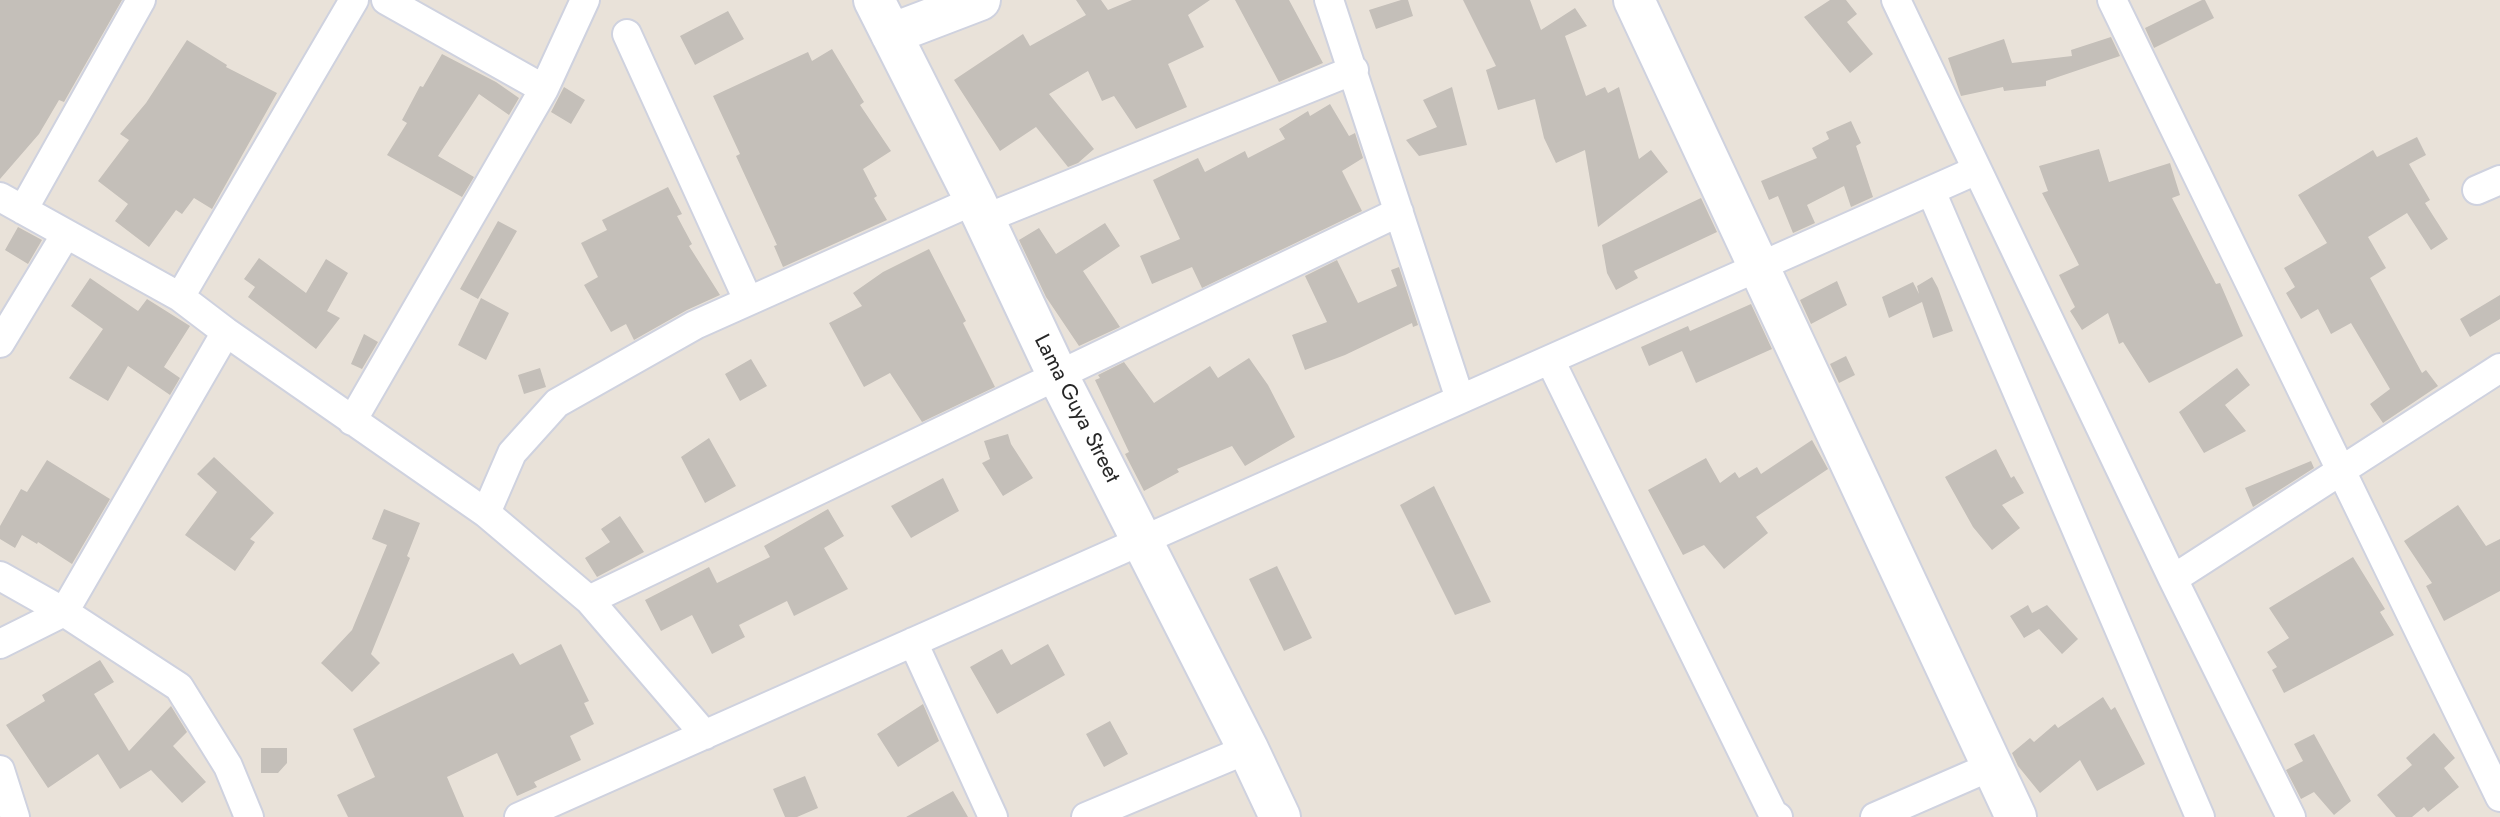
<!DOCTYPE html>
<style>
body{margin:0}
canvas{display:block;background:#e9e2d9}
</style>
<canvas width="2500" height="817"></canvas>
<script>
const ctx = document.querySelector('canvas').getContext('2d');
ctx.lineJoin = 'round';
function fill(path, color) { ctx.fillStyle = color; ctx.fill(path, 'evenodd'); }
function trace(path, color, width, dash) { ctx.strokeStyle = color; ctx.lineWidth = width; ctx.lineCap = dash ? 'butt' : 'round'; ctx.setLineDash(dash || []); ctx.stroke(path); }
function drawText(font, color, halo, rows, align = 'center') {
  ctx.font = font + ' Jost,sans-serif'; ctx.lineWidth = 8; ctx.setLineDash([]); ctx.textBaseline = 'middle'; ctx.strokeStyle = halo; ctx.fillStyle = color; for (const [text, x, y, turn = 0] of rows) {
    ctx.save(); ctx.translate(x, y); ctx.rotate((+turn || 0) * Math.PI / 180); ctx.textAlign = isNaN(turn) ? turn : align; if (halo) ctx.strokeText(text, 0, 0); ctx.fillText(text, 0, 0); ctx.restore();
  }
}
const building = new Path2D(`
 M0 0H122L64 102 59 100 39 134 0 179Z
 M1076 0H1101L1108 10 1132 0H1210L1188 15 1204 47 1168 64 1187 107 1136 129 1114 96 1102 101 1088 71 1049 94 1094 149 1078 163 1068 167 1036 127 1000 151 954 80 1023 34 1030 46 1086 15Z
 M1235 0H1289L1323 63 1279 82Z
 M1401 0H1408L1413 16 1376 29 1369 10Z
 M1463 0H1530L1541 30 1575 8 1587 26 1565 36 1586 96 1605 87 1608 93 1619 87 1639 159 1651 150 1668 172 1598 227 1585 150 1556 163 1544 138 1535 99 1498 110 1486 70 1496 66Z
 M1830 0H1846L1857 14 1847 22 1873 54 1850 73 1804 17Z
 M2202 0H2205L2214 18 2154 48 2145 28Z
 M728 11 744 39 695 65 680 36Z
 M2111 37 2120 56 2046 81V86L2004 91 2003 87 1961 96 1948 58 2004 39 2012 63 2072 56 2071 50Z
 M187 40 227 65 226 67 277 93 212 209 194 198 182 214 176 210 149 247 115 221 128 204 98 181 129 140 120 134 146 103Z
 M832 49 864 102 860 105 891 151 863 169 877 196 874 198 887 220 783 267 774 246 777 245 736 156 740 154 713 96 808 52 812 61Z
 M442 54 496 82 519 98 509 115 479 94 438 156 474 177 462 197 387 155 407 123 402 120 420 86 423 87Z
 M564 87 585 100 571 124 551 112Z
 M1452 87 1467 145 1419 156 1406 140 1437 127 1423 100Z
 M1330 104 1349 136 1355 133 1363 158 1342 171 1362 211 1202 288 1192 267 1152 284 1140 256 1180 239 1153 180 1198 158 1205 172 1245 151 1248 158 1285 139 1279 129 1308 111 1310 116Z
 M1851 121 1861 143 1856 146 1873 197 1851 207 1844 186 1807 205 1815 223 1793 233 1778 196 1769 200 1761 181 1817 158 1812 148 1829 139 1826 132Z
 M2417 137 2426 155 2409 164 2430 200 2425 203 2448 239 2431 250 2407 213 2368 237 2386 268 2370 278 2422 373 2426 370 2438 386 2383 423 2370 404 2390 389 2351 323 2331 334 2318 309 2301 319 2286 293 2295 287 2284 268 2327 243 2298 195 2373 150 2377 157Z
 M2099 149 2109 182 2170 163 2180 195 2172 198 2216 284 2220 283 2243 336 2149 383 2123 342 2119 344 2108 313 2082 330 2070 311 2075 307 2059 275 2079 265 2042 193 2048 191 2039 166Z
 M668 187 682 214 677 216 692 244 689 246 720 295 687 310 634 340 626 324 611 332 584 285 598 277 581 243 607 230 602 220Z
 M1701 198 1717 232 1634 271 1638 278 1616 290 1607 273 1602 245Z
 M498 221 517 231 478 299 460 289Z
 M1105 223 1120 246 1083 271 1120 327 1079 346 1046 297 1019 240 1039 228 1056 254Z
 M18 227 42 240 28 264 5 250Z
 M929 249 966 321 963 323 995 387 922 422 890 373 864 387 829 323 862 306 853 293 883 272Z
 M259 258 306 293 326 259 348 273 327 311 340 318 316 349 248 297 255 287 244 279Z
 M1337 260 1358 303 1397 286 1391 270 1399 267 1418 325 1413 327 1412 323 1345 355 1305 370 1292 335 1327 322 1305 276Z
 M1932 277 1938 288 1953 331 1933 338 1922 302 1889 318 1882 297 1913 282 1919 294 1917 286Z
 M90 278 138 311 147 299 190 326 164 367 180 378 170 395 128 366 108 401 69 378 103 329 71 306Z
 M1837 281 1847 305 1811 324 1800 300Z
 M2500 295V319L2470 337 2460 319Z
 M481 298 509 313 486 360 458 345Z
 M1751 304 1772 349 1696 383 1682 351 1649 366 1641 347 1688 326 1690 331Z
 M364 334 378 342 362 369 351 364Z
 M1846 356 1855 375 1839 383 1830 364Z
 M1249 358 1268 385 1295 437 1245 466 1232 446 1177 469 1179 472 1144 491 1125 454 1129 452 1095 380 1100 378 1098 375 1124 362 1154 403 1210 366 1218 378Z
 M751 359 767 386 740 401 725 374Z
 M540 368 546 387 524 394 518 375Z
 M2237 368 2250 385 2225 405 2246 431 2204 453 2179 412Z
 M1008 434 1011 444 1033 478 1003 496 982 463 990 459 984 441Z
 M709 438 736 486 705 503 681 457Z
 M1812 440 1828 469 1756 517 1768 533 1724 569 1704 545 1683 555 1648 490 1706 458 1720 483 1735 472 1739 478 1757 467 1761 474Z
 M1996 449 2011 478 2014 476 2024 493 2002 505 2020 528 1992 550 1973 527 1945 477Z
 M214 457 274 513 250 539 255 542 235 571 185 535 217 492 197 474Z
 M47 460 110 499 72 564 38 542 37 544 22 535 15 548 0 539V526L21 489 27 492Z
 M2311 461 2314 468 2253 507 2245 488Z
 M943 478 959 511 911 538 891 506Z
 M1434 486 1491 602 1455 615 1400 505Z
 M2458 505 2486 546 2500 539V591L2444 621 2426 586 2432 583 2404 541Z
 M384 509 420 523 407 556 410 558 371 654 380 663 352 692 321 663 352 630 387 545 372 539Z
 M828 509 844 536 824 548 848 589 794 616 787 601 739 625 745 637 712 654 692 615 661 631 645 600 709 567 717 583 770 557 764 546Z
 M620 516 644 552 597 577 585 558 610 542 601 529Z
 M2353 557 2385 609 2380 612 2394 635 2284 693 2272 670 2277 667 2267 652 2289 638 2269 608Z
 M1277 566 1312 638 1284 651 1249 579Z
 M2028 605 2032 613 2047 605 2078 639 2062 654 2039 629 2024 638 2010 616Z
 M561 644 589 701 584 703 594 724 570 736 581 760 534 782 537 787 517 796 497 753 447 777 464 817H348L337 795 375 777 353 729 513 653 520 665Z
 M1048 644 1065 675 997 714 970 667 1002 649 1011 665Z
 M100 660 114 682 94 694 129 751 171 706 187 732 173 746 206 782 182 803 151 770 120 789 98 754 48 788 6 725 45 701 42 695Z
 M2103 697 2111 710 2115 707 2145 764 2097 791 2080 760 2040 793 2018 766 2012 753 2030 738 2034 742 2055 724 2058 728Z
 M923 704 939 741 898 767 877 734Z
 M1110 721 1128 754 1104 767 1086 734Z
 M2434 733 2455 758 2444 768 2459 787 2428 812 2424 807 2412 817H2396L2377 795 2412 765 2406 758Z
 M2314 734 2351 801 2334 815 2314 792 2301 799 2286 770 2303 761 2294 744Z
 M261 748H287V763L278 773H261Z
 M805 776 818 808 797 817H785L773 789Z
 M953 791 968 817H906Z`);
const street = new Path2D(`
 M386 0 544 89
 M1329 0 1460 399
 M1896 0 2173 579 2291 817
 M2112 0 2500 797
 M627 34 748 300
 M2477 190 2500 180
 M1931 191 2200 817
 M0 197 180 297 226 332 486 513 589 600 705 735
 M23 210 141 0
 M984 219 1354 70
 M180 297 354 0
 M0 343 66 234
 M1550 360 1773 814 1778 817
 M352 421 544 89 585 0
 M486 513 512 453 557 403 695 325 975 200
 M0 576 64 612 179 687 228 766 249 817
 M2173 579 2500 368
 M589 600 1399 212
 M913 642 993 817
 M0 644 64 612 226 332
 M0 770 15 817
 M519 817 1977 170
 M1086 817 1248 749
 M1875 817 1992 766`);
const secondary = new Path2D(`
 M874 0 975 200 1058 376 1248 749 1280 817
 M1634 0 2016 817
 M891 34 980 0`);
const streetNames = [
 ["Lama Guya Street",1076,409,63]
];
fill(building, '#c4bfb9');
trace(street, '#cfd2df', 32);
trace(secondary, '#cfd2df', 44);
trace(street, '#fff', 28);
trace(secondary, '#fff', 40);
drawText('22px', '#272727', '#fff', streetNames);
</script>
